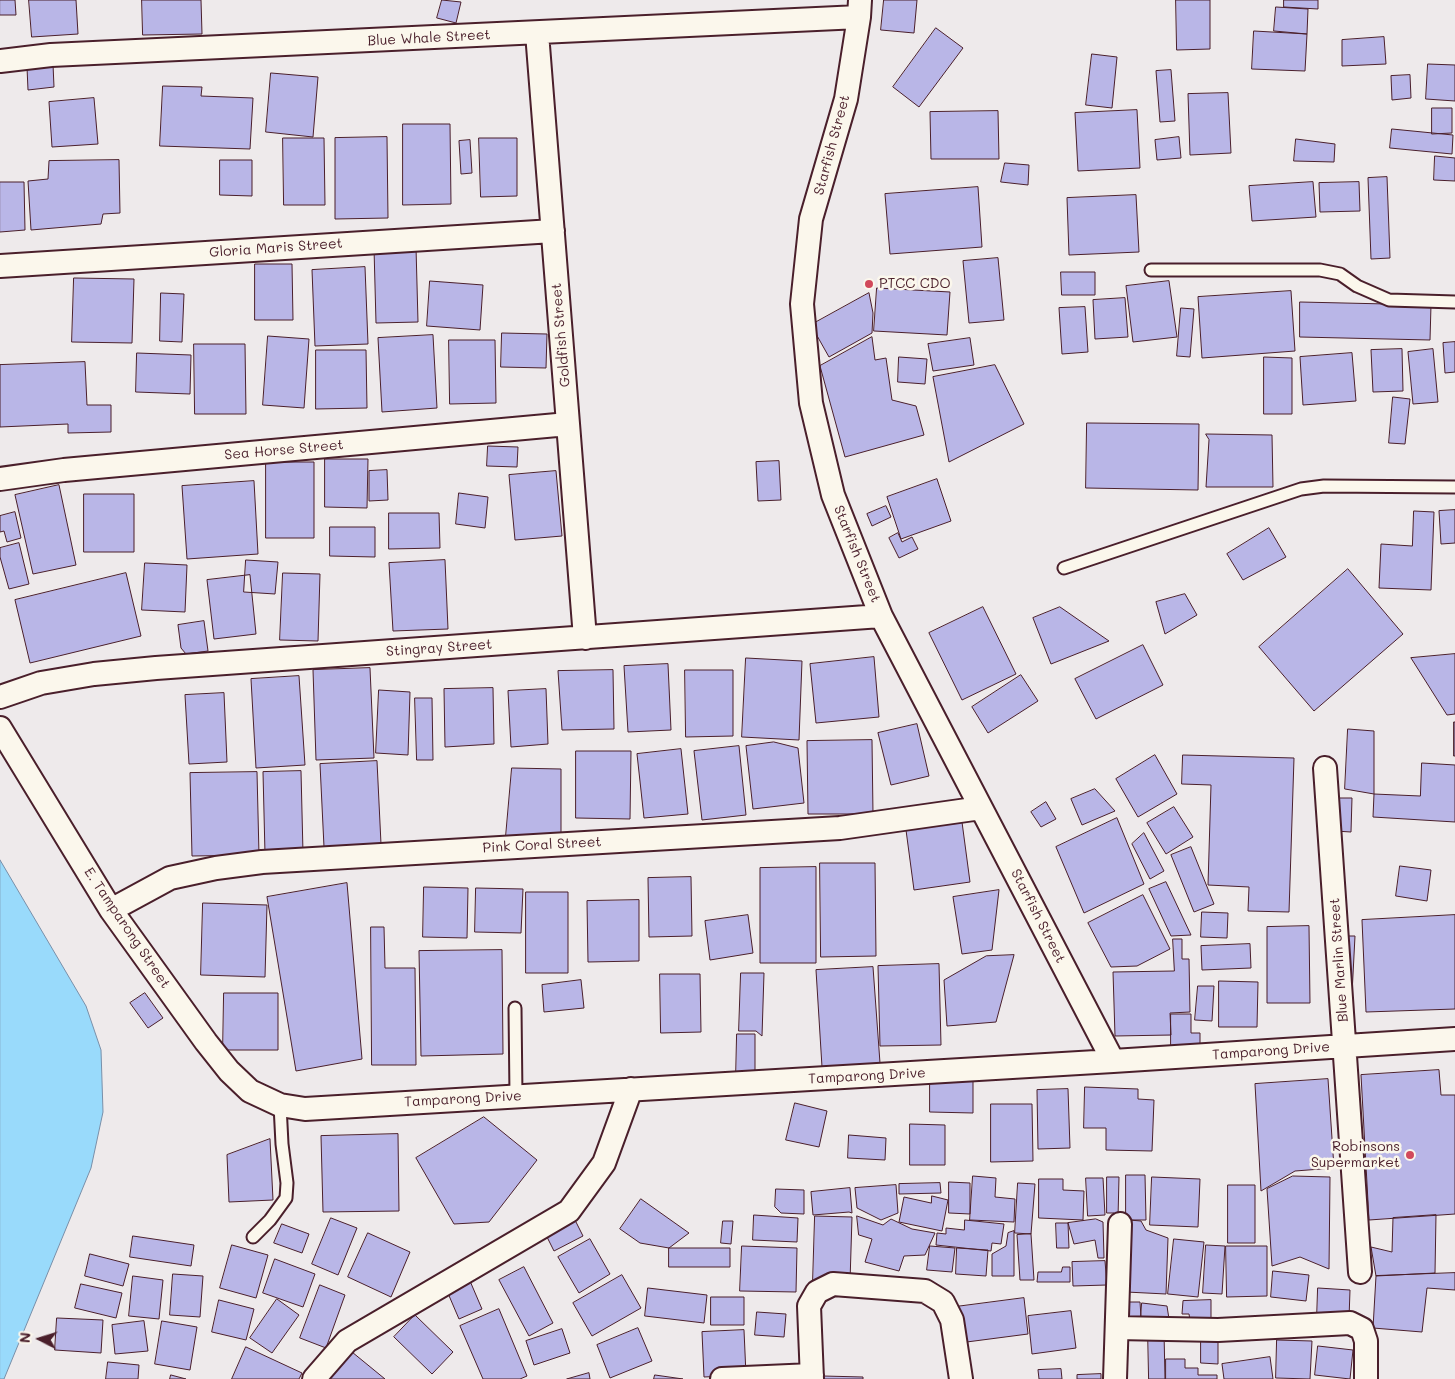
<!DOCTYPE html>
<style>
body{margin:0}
#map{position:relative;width:1455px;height:1379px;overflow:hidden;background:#eeeaeb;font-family:Mali,sans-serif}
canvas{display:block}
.north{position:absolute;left:15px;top:1314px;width:50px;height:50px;-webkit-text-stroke:4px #fbf7ec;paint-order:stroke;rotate:275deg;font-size:14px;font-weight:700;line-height:20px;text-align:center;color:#4a1f2b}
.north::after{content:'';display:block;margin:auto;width:18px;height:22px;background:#4a1f2b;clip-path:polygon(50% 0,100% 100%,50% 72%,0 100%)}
</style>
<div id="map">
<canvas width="1455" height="1379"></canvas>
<div class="north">N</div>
</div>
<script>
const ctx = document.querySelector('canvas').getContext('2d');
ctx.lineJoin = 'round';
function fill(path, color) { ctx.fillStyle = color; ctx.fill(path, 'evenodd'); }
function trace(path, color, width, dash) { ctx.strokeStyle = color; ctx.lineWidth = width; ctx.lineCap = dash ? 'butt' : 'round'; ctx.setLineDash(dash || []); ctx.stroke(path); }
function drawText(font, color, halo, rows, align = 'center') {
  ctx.font = font + ' Mali,sans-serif'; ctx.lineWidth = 5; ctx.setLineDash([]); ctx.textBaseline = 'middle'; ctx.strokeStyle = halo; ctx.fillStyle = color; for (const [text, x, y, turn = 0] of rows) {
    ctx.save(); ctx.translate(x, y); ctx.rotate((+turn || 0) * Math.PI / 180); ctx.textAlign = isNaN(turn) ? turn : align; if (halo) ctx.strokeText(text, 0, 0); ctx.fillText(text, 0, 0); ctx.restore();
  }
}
const water = new Path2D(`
 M0 860 86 1006 101 1050 103 1112 91 1168 4 1379H0Z`);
const building = new Path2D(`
 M0 0H15L16 15H0Z
 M29 0H76L78 34 32 37Z
 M142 0H201L202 34 143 35Z
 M442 0 461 2 456 23 437 18Z
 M884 0H917L914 33 881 30Z
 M1176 0H1210V49L1177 50Z
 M1284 0H1318V9L1284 7Z
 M1276 7 1308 9 1307 34 1274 31Z
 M936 28 963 48 919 107 893 87Z
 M1254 31 1307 34 1305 71 1252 69Z
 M1384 37 1386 64 1342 66V40Z
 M1092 54 1117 57 1112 108 1086 105Z
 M53 64 54 87 28 90 27 67Z
 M1428 64 1455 65V101L1426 99Z
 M1171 70 1175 121 1160 122 1156 71Z
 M271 73 318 77 313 137 266 132Z
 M1410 75 1411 98 1392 100 1391 76Z
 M163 86 202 87 201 96 253 98 250 149 160 146Z
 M1228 93 1231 153 1190 155 1188 94Z
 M94 98 98 144 52 147 49 102Z
 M1432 108H1452V133L1432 134Z
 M1137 110 1140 168 1078 171 1075 113Z
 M998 111 999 159H931L930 112Z
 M403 124H450L451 204 403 205Z
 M1392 129 1453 135 1452 154 1390 148Z
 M387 137 388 218 335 219V138Z
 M1179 137 1181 158 1157 160 1155 140Z
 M283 138H324L325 205H284Z
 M479 138H517V196L481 197Z
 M1296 139 1335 144 1334 162 1294 161Z
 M470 140 472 173 461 174 459 141Z
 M1435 156 1455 158V181L1434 180Z
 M119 160 120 213 103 214 101 224 31 230 28 181 48 179 49 161Z
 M220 160H252V196L220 195Z
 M1005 163 1029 165 1028 185 1001 182Z
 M1387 177 1390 258 1371 259 1368 178Z
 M0 182H24L25 230 0 232Z
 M1313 182 1316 217 1252 221 1249 186Z
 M1359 182 1360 211 1320 212 1319 183Z
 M978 187 982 247 890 254 885 194Z
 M1136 195 1139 252 1069 255 1067 198Z
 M416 247 418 322 376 323 374 248Z
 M998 258 1004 320 969 323 963 261Z
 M255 264H292L293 320H255Z
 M365 267 368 344 315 346 312 270Z
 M1061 272H1095V295H1062Z
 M74 278 134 279 132 343 72 342Z
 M430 281 483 285 480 330 427 326Z
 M1169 281 1177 337 1133 342 1126 286Z
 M877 288 950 292 947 335 874 331Z
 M1291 291 1295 351 1202 358 1198 297Z
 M161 293 184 294 182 342 160 341Z
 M869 293 873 313 872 333 829 357 811 325Z
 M1125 298 1128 337 1095 339 1093 300Z
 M1300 302 1431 305 1430 340 1300 337Z
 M1085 307 1088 352 1062 354 1059 308Z
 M1181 308 1194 309 1190 357 1177 356Z
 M502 333 547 334 546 368 501 367Z
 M433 335 437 408 382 412 378 338Z
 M268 336 309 339 304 408 263 405Z
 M872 337 875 360 886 358 892 400 916 406 924 435 845 457 820 366Z
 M970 338 974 365 933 371 928 344Z
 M449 340H495L496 403 450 404Z
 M1455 342V372L1445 373 1443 343Z
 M194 344H245L246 414H195Z
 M1402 349 1403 391 1373 392 1371 350Z
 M1433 349 1438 402 1413 404 1408 352Z
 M316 350H366L367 408 316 409Z
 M137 353 191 355 190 394 136 392Z
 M1352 353 1356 401 1303 405 1300 357Z
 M899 357 927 359 925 384 898 382Z
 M1264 357 1292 358V414H1264Z
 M85 362 87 405H111V432L68 433V424L0 427V365Z
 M995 365 1024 424 949 462 933 377Z
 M1393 397 1410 399 1405 444 1389 443Z
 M1087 423 1199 424 1198 490 1086 488Z
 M1206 434 1272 435 1273 487H1206L1209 440Z
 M488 446 518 447 517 467 487 466Z
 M325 459H368L367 508 325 507Z
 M779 461 781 500 758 501 756 462Z
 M266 462H314V538H266Z
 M387 470 388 500 369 501V471Z
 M556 471 562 536 515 540 509 475Z
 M937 479 951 521 901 539 887 497Z
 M254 481 258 554 187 559 182 486Z
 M59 485 76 565 33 574 15 495Z
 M459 493 488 497 485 528 456 524Z
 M84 494H134V552H84Z
 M886 506 891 517 872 526 867 514Z
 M1455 510V543L1441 544 1439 511Z
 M1414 511 1434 512 1431 590 1379 588 1381 544 1412 546Z
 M15 512 21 538 7 542 4 531 0 532V516Z
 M389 513H439L440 548 389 549Z
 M330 527H375V557L330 556Z
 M1269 528 1286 557 1243 580 1227 554Z
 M898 533 902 542 912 537 918 549 899 558 889 538Z
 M19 543 29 584 9 589 0 557V548Z
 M246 560 278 562 275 594 244 592Z
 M445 560 448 629 393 631 389 563Z
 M145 563 187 565 185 612 142 610Z
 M1348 569 1403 634 1314 711 1259 647Z
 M126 573 141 636 30 663 15 600Z
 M283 573 320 574 318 641 280 640Z
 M250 575 256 634 214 639 207 580Z
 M1185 594 1197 615 1165 634 1156 602Z
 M983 607 1016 674 962 700 929 633Z
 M1060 607 1109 641 1051 664 1033 618Z
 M204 621 208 651 186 654 181 648 178 625Z
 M1143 645 1163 685 1096 719 1075 679Z
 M1455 654V714L1447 715 1411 658Z
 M874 657 879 717 816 723 810 664Z
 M746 658 802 661 799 740 742 737Z
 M668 664 671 730 628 732 624 666Z
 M370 668 374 758 316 760 313 670Z
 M613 670 614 729 562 730 558 671Z
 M685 670H733V736L686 737Z
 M1021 675 1038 701 988 733 972 707Z
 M299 676 305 765 256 768 251 679Z
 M493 688 494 744 445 747 444 689Z
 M546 689 548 744 511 747 508 691Z
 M379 690 410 692 408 755 376 753Z
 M224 693 227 762 189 764 185 695Z
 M415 698H432L433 760H417Z
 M1454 722H1455V756H1454Z
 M917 724 929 776 891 785 878 733Z
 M1348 729 1374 731V794L1345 789Z
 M872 740 873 814H808L807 741Z
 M774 742 798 748 804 803 753 809 746 746Z
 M739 746 746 815 702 820 694 751Z
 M681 749 688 814 644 818 637 754Z
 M576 751H631L630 819 576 818Z
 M1155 755 1177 794 1138 817 1116 779Z
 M1183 755 1294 758 1289 912 1248 911 1249 887 1208 885 1211 785 1182 784Z
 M377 761 381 844 324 847 320 764Z
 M1422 763 1455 765V822L1373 817 1374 794 1420 796Z
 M512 768 561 769V837L506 836Z
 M301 771 303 853 265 854 263 772Z
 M257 772 259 855 192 856 190 773Z
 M1095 789 1115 811 1082 825 1071 799Z
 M1337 798H1352L1351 832 1335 831Z
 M1046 802 1056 819 1041 827 1031 812Z
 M1174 807 1193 837 1166 854 1147 823Z
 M1117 818 1144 884 1084 913 1056 847Z
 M962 822 970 882 914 890 906 830Z
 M1144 833 1164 871 1150 879 1132 844Z
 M1191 847 1214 904 1194 912 1171 855Z
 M820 863H875L876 956 821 957Z
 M1400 866 1431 870 1427 901 1396 896Z
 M816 867V963H760V868Z
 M691 877 692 936 649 937 648 878Z
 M1166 882 1191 935 1171 936 1149 889Z
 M347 883 362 1059 296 1071 267 897Z
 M424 887 468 888 467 938 423 937Z
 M476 888 523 889 521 933 475 932Z
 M999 890 992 950 962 954 953 897Z
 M526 892H568V973H526Z
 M1143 895 1170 949 1137 966 1111 967 1088 923Z
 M639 900V961L588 962 587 901Z
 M203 903 267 905 265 977 201 975Z
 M1202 912 1228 913 1227 938 1201 937Z
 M748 915 753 953 710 960 705 921Z
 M1455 915V1009L1366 1012 1362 920Z
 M1309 926 1310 1003H1267V927Z
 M371 927H384L385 968H415L416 1065H372Z
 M1347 936H1355L1352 994H1343Z
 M1173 939H1182V959H1189L1190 1012 1170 1013 1171 1035 1115 1036 1113 972 1174 971Z
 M1250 944 1251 968 1202 970 1201 946Z
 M502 950 503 1054 421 1056 419 951Z
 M1014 955 996 1022 947 1026 944 980 986 956Z
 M939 964 941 1045 880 1046 878 966Z
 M873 967 880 1063 822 1067 816 970Z
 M741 973H764L762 1036 756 1031H739Z
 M660 974H700L701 1032 661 1033Z
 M581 980 584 1008 544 1012 542 985Z
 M1219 981 1258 982 1257 1027H1219Z
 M1198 986H1214L1212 1021 1195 1020Z
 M145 993 163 1018 148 1028 130 1003Z
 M224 993H278V1050H223Z
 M1171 1014H1191V1033H1200V1046L1171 1047Z
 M737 1034H755V1077H736Z
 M1439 1070 1441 1095H1455V1214L1369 1220 1361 1075Z
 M930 1079 973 1080V1113L930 1112Z
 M1328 1079 1334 1168 1295 1171 1261 1191 1255 1084Z
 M1085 1087 1138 1089V1099L1154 1100 1152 1151 1106 1150V1128H1084Z
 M1068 1089 1070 1148 1038 1149 1037 1090Z
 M795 1103 827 1111 819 1147 786 1140Z
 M991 1104H1032L1033 1161 991 1162Z
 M484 1117 537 1160 489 1222 454 1224 416 1158Z
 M910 1124 945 1125V1165H910Z
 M398 1134 399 1211 323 1212 321 1136Z
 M849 1135 886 1138 885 1160 848 1158Z
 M270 1139 273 1200 229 1202 227 1155Z
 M1126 1175H1145L1146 1220H1126Z
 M973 1176 996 1178 995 1197 1015 1199 1014 1222 970 1220Z
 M1293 1176 1330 1177 1329 1269 1300 1257 1272 1266 1267 1189Z
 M1107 1177H1119L1118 1218H1114V1213H1107Z
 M1152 1177 1200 1179 1198 1227 1150 1225Z
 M1086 1178H1103L1105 1215 1088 1216Z
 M1039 1179H1063V1190L1084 1191 1083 1220 1039 1218Z
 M949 1182 970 1183V1214L949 1213Z
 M940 1183 941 1193 899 1194V1184Z
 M1018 1183 1035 1184 1031 1234 1015 1233Z
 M896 1185 898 1213 881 1220 857 1208 855 1188Z
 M1228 1185H1255V1243H1228Z
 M850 1188 852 1213 849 1212 813 1215 811 1192Z
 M776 1189 804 1190V1214L781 1213 775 1207Z
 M932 1196 948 1200 942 1231 899 1222 904 1197 931 1203Z
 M641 1199 689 1233 669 1248 640 1243 620 1229Z
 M754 1215 798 1218 797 1242 753 1240Z
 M1436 1215 1435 1273 1376 1276 1371 1247 1392 1252 1393 1218Z
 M815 1216 852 1217 850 1282 813 1281Z
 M857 1216 883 1225 891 1219 912 1229 935 1233 925 1255 904 1256 899 1271 865 1262 872 1239 859 1235Z
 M331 1218 357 1228 338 1275 312 1264Z
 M574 1218 583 1236 554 1251 545 1233Z
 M1096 1219 1103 1222 1104 1258H1098L1095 1240 1074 1244 1068 1223Z
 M965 1220 1004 1224 1001 1244 992 1243 991 1251 936 1245 937 1233 946 1234V1228L964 1230Z
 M1129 1220 1141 1221 1146 1230 1168 1238 1166 1294 1126 1292Z
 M723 1221H733L731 1244 721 1243Z
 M1056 1223H1068L1069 1248H1057Z
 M282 1224 309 1234 302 1253 274 1243Z
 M1014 1231V1276H992V1254L1006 1246 1008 1233Z
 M368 1233 410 1252 391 1297 348 1277Z
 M1031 1234 1034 1280H1020L1017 1235Z
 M133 1236 194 1245 191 1266 130 1257Z
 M590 1239 610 1274 579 1293 558 1257Z
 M1174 1239 1204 1242 1198 1297 1168 1294Z
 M232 1245 268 1255 256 1298 220 1288Z
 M1206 1245 1225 1246 1222 1294 1203 1293Z
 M742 1246 797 1248 796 1292 740 1291Z
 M930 1246 955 1248 952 1272 927 1270Z
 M1226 1246H1267V1296L1227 1297Z
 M669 1248H730V1267H669Z
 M957 1248 988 1250 986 1276 956 1274Z
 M90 1254 129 1264 123 1286 85 1276Z
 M275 1259 315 1274 303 1307 263 1293Z
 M1105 1261 1107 1285 1073 1286 1072 1262Z
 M524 1267 553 1323 529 1336 499 1280Z
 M1063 1267H1070V1282H1037L1038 1272H1061Z
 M1273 1271 1309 1275 1306 1301 1271 1297Z
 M1455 1273V1290L1427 1288 1422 1332 1373 1328 1376 1276Z
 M173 1274 203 1276 200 1317 170 1315Z
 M622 1275 641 1308 592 1336 573 1303Z
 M133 1276 163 1280 159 1319 129 1316Z
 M470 1281 482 1309 459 1319 447 1291Z
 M81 1284 122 1293 116 1318 75 1308Z
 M320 1285 345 1295 326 1348 300 1338Z
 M648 1288 707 1295 704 1323 645 1316Z
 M1318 1288 1350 1290 1349 1319 1317 1318Z
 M711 1297H744V1325H711Z
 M1024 1298 1028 1334 959 1343 955 1307Z
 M277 1299 299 1315 272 1353 250 1338Z
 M219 1300 254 1309 246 1340 212 1332Z
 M1211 1300V1323L1190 1320 1189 1314H1182L1183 1301Z
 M1126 1302H1140L1141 1317 1140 1322H1126Z
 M1142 1303 1167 1306 1169 1319 1141 1317Z
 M499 1309 527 1376 520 1379H483L460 1326Z
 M1071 1311 1076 1348 1032 1354 1028 1316Z
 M757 1312 786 1314 784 1337 755 1335Z
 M415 1315 453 1352 432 1374 394 1337Z
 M57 1318 103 1320 101 1353 55 1350Z
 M144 1321 148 1351 115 1354 112 1325Z
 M162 1321 197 1327 190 1370 155 1364Z
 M638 1328 652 1361 610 1378 597 1345Z
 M562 1329 570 1353 534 1365 526 1341Z
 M744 1330 746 1375 704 1377 702 1332Z
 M1148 1332H1164L1165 1379H1149Z
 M1277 1340 1312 1341 1310 1379 1276 1378Z
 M1201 1341 1218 1342V1364L1201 1363Z
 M1318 1346 1353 1350 1350 1379 1315 1375Z
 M246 1347 302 1373 299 1379H232Z
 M352 1352 385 1379H330Z
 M1270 1357 1273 1379H1224L1222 1364Z
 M1166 1359H1185V1368H1198V1375H1217V1379H1166Z
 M108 1362 139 1365 138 1379H106Z
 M1061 1369 1062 1379H1039L1038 1370Z
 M589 1373 590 1379H567Z
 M1101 1374V1379H1077V1375Z
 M171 1375 186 1379H170Z
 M655 1375 683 1379H654Z
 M823 1376 863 1377V1379H823Z`);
const service = new Path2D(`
 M1151 270H1320L1340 274 1357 286 1389 300 1455 302
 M1064 568 1301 489 1324 486 1455 487
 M515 1008 516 1096
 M253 1237 270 1220 286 1198 287 1183 282 1144 280 1105`);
const minor = new Path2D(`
 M860 0 859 17 846 99 811 219 802 304 811 403 833 495 881 616 1113 1061
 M537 33 585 638
 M0 61 51 55 859 17
 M0 266 553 231
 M0 479 64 470 568 424
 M0 697 41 683 94 674 156 668 881 616
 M0 728 111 910 206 1042 229 1071 250 1091 280 1105 305 1109 1113 1061 1455 1039
 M1325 768 1360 1272
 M111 910 170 878 216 868 262 862 840 828 981 808
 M1117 1328 1218 1330 1350 1323 1362 1329 1366 1341V1379
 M314 1379 347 1341 569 1211 604 1163 631 1089
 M722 1379 812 1375
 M812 1379 809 1306 817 1292 833 1284 925 1291 943 1302 952 1320 961 1379
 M1115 1379 1120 1224`);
const markers = [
 [869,284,5,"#d1495b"],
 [1410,1155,5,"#d1495b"]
];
const streetNames = [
 ["Blue Whale Street",429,38,-3],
 ["Starfish Street",832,145,-75],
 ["Gloria Maris Street",276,248,-4],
 ["Goldfish Street",561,335,-95],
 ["Sea Horse Street",284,450,-5],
 ["Starfish Street",857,554,68],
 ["Stingray Street",439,648,-4],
 ["Pink Coral Street",542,845,-3],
 ["Starfish Street",1038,916,63],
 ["E. Tamparong Street",127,928,56],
 ["Blue Marlin Street",1339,960,-94],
 ["Tamparong Drive",1271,1051,-4],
 ["Tamparong Drive",867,1076,-3],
 ["Tamparong Drive",463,1099,-3]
];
const poiNames = [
 ["PTCC CDO",879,284],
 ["Robinsons",1400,1147,"right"],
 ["Supermarket",1400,1163,"right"]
];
fill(water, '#99dafb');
trace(water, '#798fa8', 1);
fill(building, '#b9b6e7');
trace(building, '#4a1f2b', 1);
trace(service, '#4a1f2b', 15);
trace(minor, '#4a1f2b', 26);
trace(service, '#fbf7ec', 11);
trace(minor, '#fbf7ec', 22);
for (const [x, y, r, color] of markers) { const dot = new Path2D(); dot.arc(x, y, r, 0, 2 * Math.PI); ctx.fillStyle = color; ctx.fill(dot); trace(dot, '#fbf7ec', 2); }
drawText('14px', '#4a1f2b', '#fbf7ec', streetNames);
drawText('14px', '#4a1f2b', '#fbf7ec', poiNames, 'left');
</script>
